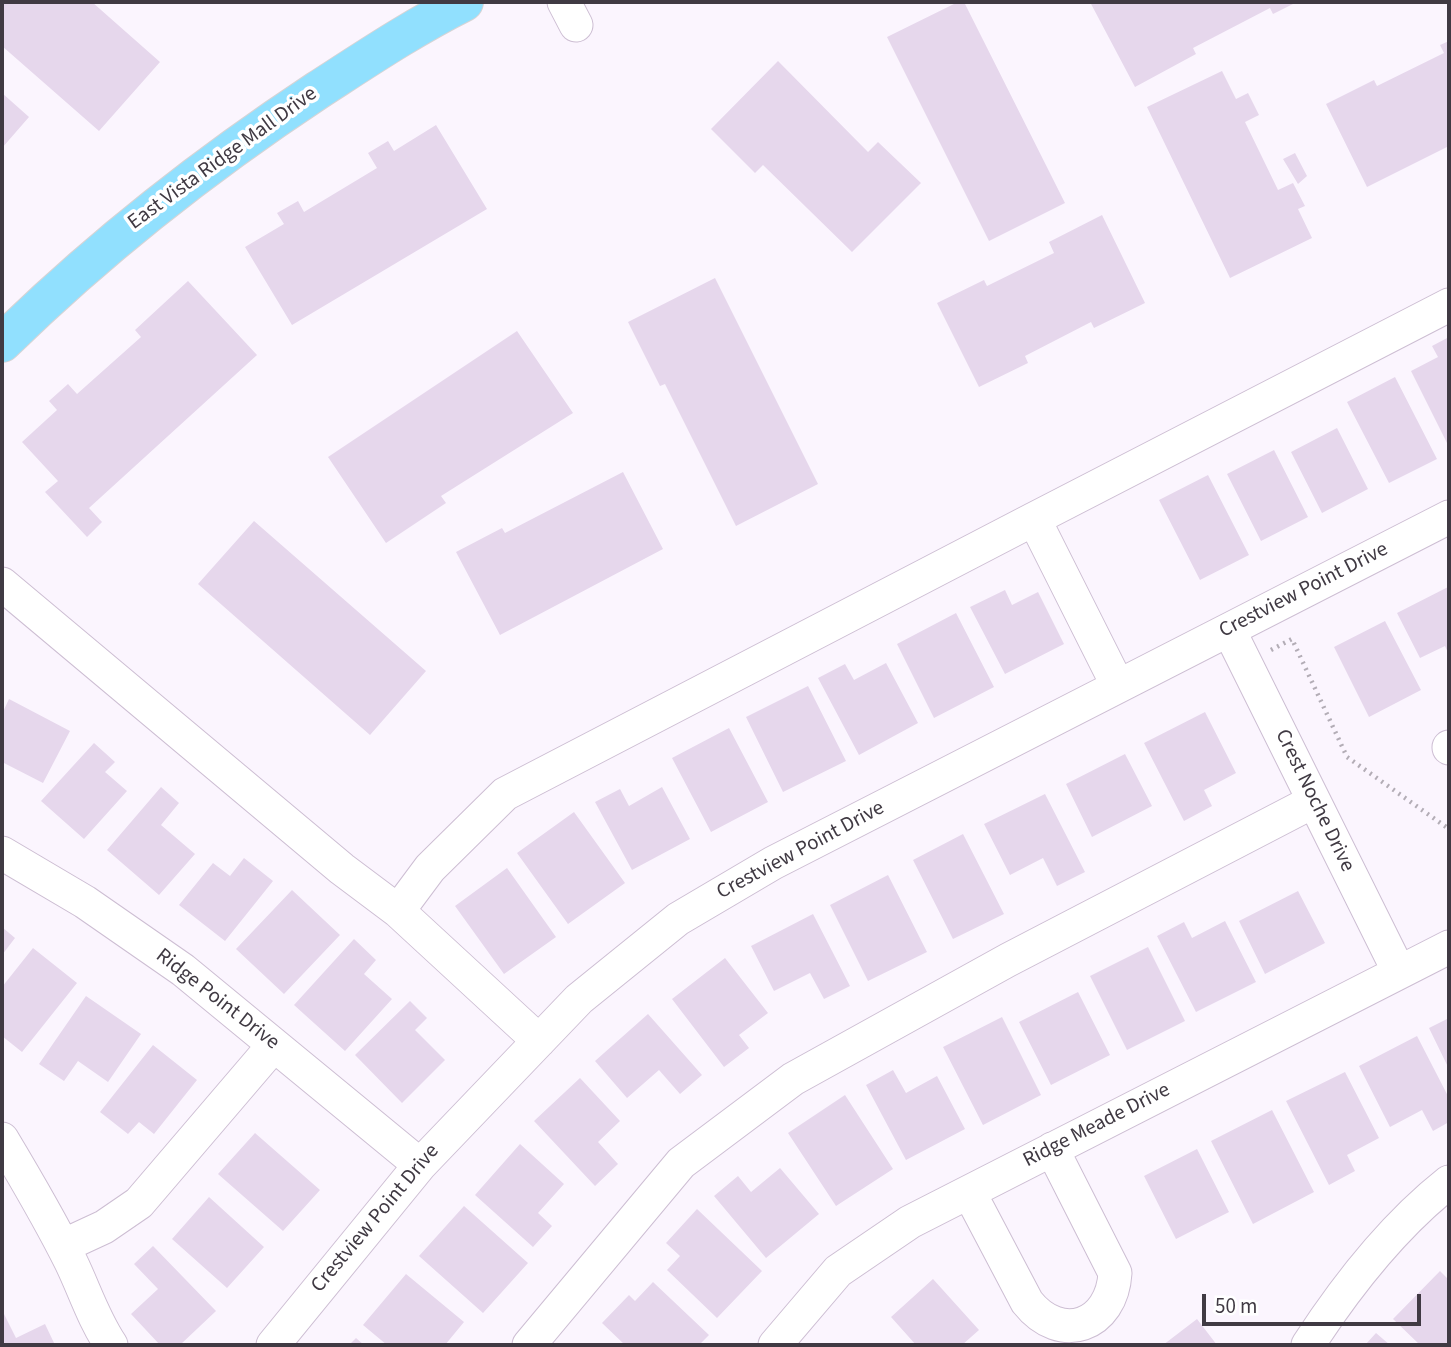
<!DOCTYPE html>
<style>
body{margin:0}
#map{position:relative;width:1451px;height:1347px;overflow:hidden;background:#fbf5fe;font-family:"Source Sans 3",sans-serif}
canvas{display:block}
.frame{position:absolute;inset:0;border:4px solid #403a43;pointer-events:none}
.scale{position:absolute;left:1202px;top:1294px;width:219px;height:32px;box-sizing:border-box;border:4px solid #403a43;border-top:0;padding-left:9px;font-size:21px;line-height:24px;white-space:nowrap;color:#403a43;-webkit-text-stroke:5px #fff;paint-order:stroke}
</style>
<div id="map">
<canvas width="1451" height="1347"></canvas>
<div class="frame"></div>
<div class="scale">50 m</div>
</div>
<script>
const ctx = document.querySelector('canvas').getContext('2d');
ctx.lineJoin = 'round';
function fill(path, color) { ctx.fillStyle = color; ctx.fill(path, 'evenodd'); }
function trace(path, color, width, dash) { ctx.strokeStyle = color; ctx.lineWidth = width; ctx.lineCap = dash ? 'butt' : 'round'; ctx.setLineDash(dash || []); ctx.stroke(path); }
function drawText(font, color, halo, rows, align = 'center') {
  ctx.font = font + ' "Source Sans 3",sans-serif'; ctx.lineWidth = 7; ctx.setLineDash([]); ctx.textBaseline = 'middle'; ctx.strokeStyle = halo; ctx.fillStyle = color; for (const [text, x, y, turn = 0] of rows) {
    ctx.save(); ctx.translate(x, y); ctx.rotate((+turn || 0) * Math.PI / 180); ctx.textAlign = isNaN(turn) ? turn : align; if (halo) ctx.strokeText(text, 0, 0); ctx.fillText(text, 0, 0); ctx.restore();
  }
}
const building = new Path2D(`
 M2 2H92L160 62 99 131 2 46Z
 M958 2H964L1065 203 989 241 887 37Z
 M1090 2H1297L1273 14 1270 8 1193 48 1196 54 1135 87Z
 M1449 41V146L1367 187 1326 104 1374 80 1377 86 1444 53 1440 45Z
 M778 61 868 152 878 142 921 183 852 252 763 165 755 173 711 129Z
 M1222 71 1236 99 1248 93 1259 115 1245 122 1278 190 1293 183 1305 206 1298 209 1312 238 1230 278 1147 107Z
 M2 93 29 117 2 148Z
 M436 125 487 209 292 325 245 247 284 224 277 213 298 201 304 212 377 168 368 153 388 141 394 151Z
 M1295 153 1307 176 1298 184 1283 159Z
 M1102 215 1145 303 1094 328 1091 322 1025 356 1028 363 979 387 937 303 984 280 987 286 1054 253 1049 242Z
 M715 278 818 484 736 526 665 384 660 386 628 322Z
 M188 281 257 355 89 508 102 522 87 537 45 492 58 481 22 442 57 410 49 401 68 384 77 394 141 337 135 330Z
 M517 331 573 413 441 496 446 503 386 543 328 457Z
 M1449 337V447L1411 371 1438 357 1432 346Z
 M1395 377 1437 459 1389 483 1347 402Z
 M1337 428 1368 489 1322 513 1291 452Z
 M1274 450 1308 517 1261 541 1227 474Z
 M623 472 663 549 500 635 456 552 502 528 505 533Z
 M1208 475 1249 555 1200 580 1159 500Z
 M254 521 426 671 370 735 198 584Z
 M1448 587 1449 655 1445 646 1420 658 1397 613Z
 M1005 590 1012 605 1038 592 1064 644 1005 674 970 607Z
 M956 613 994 687 934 718 897 644Z
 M1385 621 1421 690 1369 717 1334 647Z
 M886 663 918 723 859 755 818 678 845 664 854 680Z
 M808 686 846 761 783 792 746 717Z
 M9 699 70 731 43 783 2 762V714Z
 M1205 712 1236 773 1204 790 1212 806 1184 821 1144 743Z
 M729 728 768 802 711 832 672 758Z
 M94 743 115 762 105 772 127 791 84 839 41 801Z
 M1125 754 1152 806 1092 837 1066 784Z
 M161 787 179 803 161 825 195 854 159 895 107 850Z
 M662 787 690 839 632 870 595 802 620 789 629 806Z
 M1045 794 1085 872 1057 886 1043 858 1010 875 984 824Z
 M574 812 625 883 568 924 517 853Z
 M963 834 1004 914 953 939 913 860Z
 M244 858 273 881 225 941 179 905 213 863 230 876Z
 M507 868 556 937 504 974 455 906Z
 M888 875 927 952 868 981 830 905Z
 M292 890 340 935 284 994 236 949Z
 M1298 891 1325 943 1265 974 1239 921Z
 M813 914 850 986 824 999 810 973 774 991 751 946Z
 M1225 921 1256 982 1196 1012 1157 936 1184 922 1192 938Z
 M2 927 15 938 2 955Z
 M354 939 376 960 364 974 392 999 345 1051 294 1005Z
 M1148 947 1185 1021 1127 1050 1090 976Z
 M33 948 77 983 22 1052 2 1036V987Z
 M725 958 768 1013 739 1035 749 1048 724 1067 672 999Z
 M1078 992 1110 1055 1051 1085 1019 1022Z
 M86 996 141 1034 108 1082 78 1061 64 1081 39 1064Z
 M410 1001 427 1018 415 1030 445 1060 402 1103 355 1055Z
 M648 1014 702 1075 680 1094 659 1070 627 1098 595 1061Z
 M1002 1017 1041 1095 983 1125 943 1047Z
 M1449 1018V1069L1429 1028Z
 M1417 1036 1449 1098V1122L1433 1131 1422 1110 1390 1127 1359 1066Z
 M153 1045 197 1080 154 1134 139 1122 128 1134 100 1112Z
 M893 1070 906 1093 937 1076 965 1129 906 1160 866 1085Z
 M1345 1072 1379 1138 1347 1155 1355 1171 1329 1185 1286 1101Z
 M580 1078 620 1121 598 1142 618 1164 595 1186 534 1121Z
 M845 1095 893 1169 836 1206 788 1133Z
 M1272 1110 1314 1192 1253 1224 1211 1141Z
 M255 1133 320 1190 283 1231 218 1174Z
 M520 1144 564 1184 538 1213 552 1226 533 1247 475 1195Z
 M1197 1149 1229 1212 1176 1239 1144 1176Z
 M780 1168 819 1214 766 1258 714 1196 738 1176 751 1192Z
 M209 1197 264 1247 227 1288 172 1239Z
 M464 1206 528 1263 483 1313 419 1256Z
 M697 1209 762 1271 717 1318 667 1270 680 1256 666 1243Z
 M153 1246 216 1311 180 1345H160L131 1314 158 1289 134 1264Z
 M1440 1271 1449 1280V1345H1420L1393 1319Z
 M406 1274 464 1322 445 1345H387L363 1325Z
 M933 1279 979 1330 962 1345H916L891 1317Z
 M653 1282 709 1335 699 1345H625L602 1323 629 1295 635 1301Z
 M2 1310 16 1338 45 1324 55 1345H2Z
 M1197 1319 1217 1345H1163Z
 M1376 1333 1390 1345H1365Z
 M356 1338 364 1345H349Z`);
const path = new Path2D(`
 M1271 650 1292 639 1347 757 1449 829`);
const minor = new Path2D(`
 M564 2 576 25
 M2 584 342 869 398 911
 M1229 630 1399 972
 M1118 686 1034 519 1449 305
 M1449 747V748
 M2 853 85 902 183 970 420 1165
 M539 1041 398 911 430 868 505 794 1034 519
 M2 1139C26 1179 50 1220 71 1262 85 1291 93 1318 111 1345
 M969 1192 1027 1302C1061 1345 1112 1326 1115 1273L1052 1149
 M63 1246 104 1227 139 1203 274 1045
 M273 1345 420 1165 579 999 678 919 773 863 1449 517
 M529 1345 681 1163 793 1079 1008 960 1314 801
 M775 1345 838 1271 910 1222 1449 947
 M1308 1345C1347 1285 1392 1227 1449 1182`);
const major = new Path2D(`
 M2 343C100 247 203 166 318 90 366 59 412 28 464 2`);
const streetNames = [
 ["East Vista Ridge Mall Drive",223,159,-36],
 ["Crestview Point Drive",1304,591,-27],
 ["Crest Noche Drive",1314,801,64],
 ["Crestview Point Drive",801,851,-28],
 ["Ridge Point Drive",217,1000,38],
 ["Ridge Meade Drive",1097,1126,-27],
 ["Crestview Point Drive",376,1219,-50]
];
fill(building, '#e6d7ec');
trace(minor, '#cdbed3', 35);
trace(major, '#d5d4d6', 40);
trace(path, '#b3adb6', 4.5, [2, 5]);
trace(minor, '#fff', 33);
trace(major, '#91e0fe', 38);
drawText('21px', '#403a43', '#fff', streetNames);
</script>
